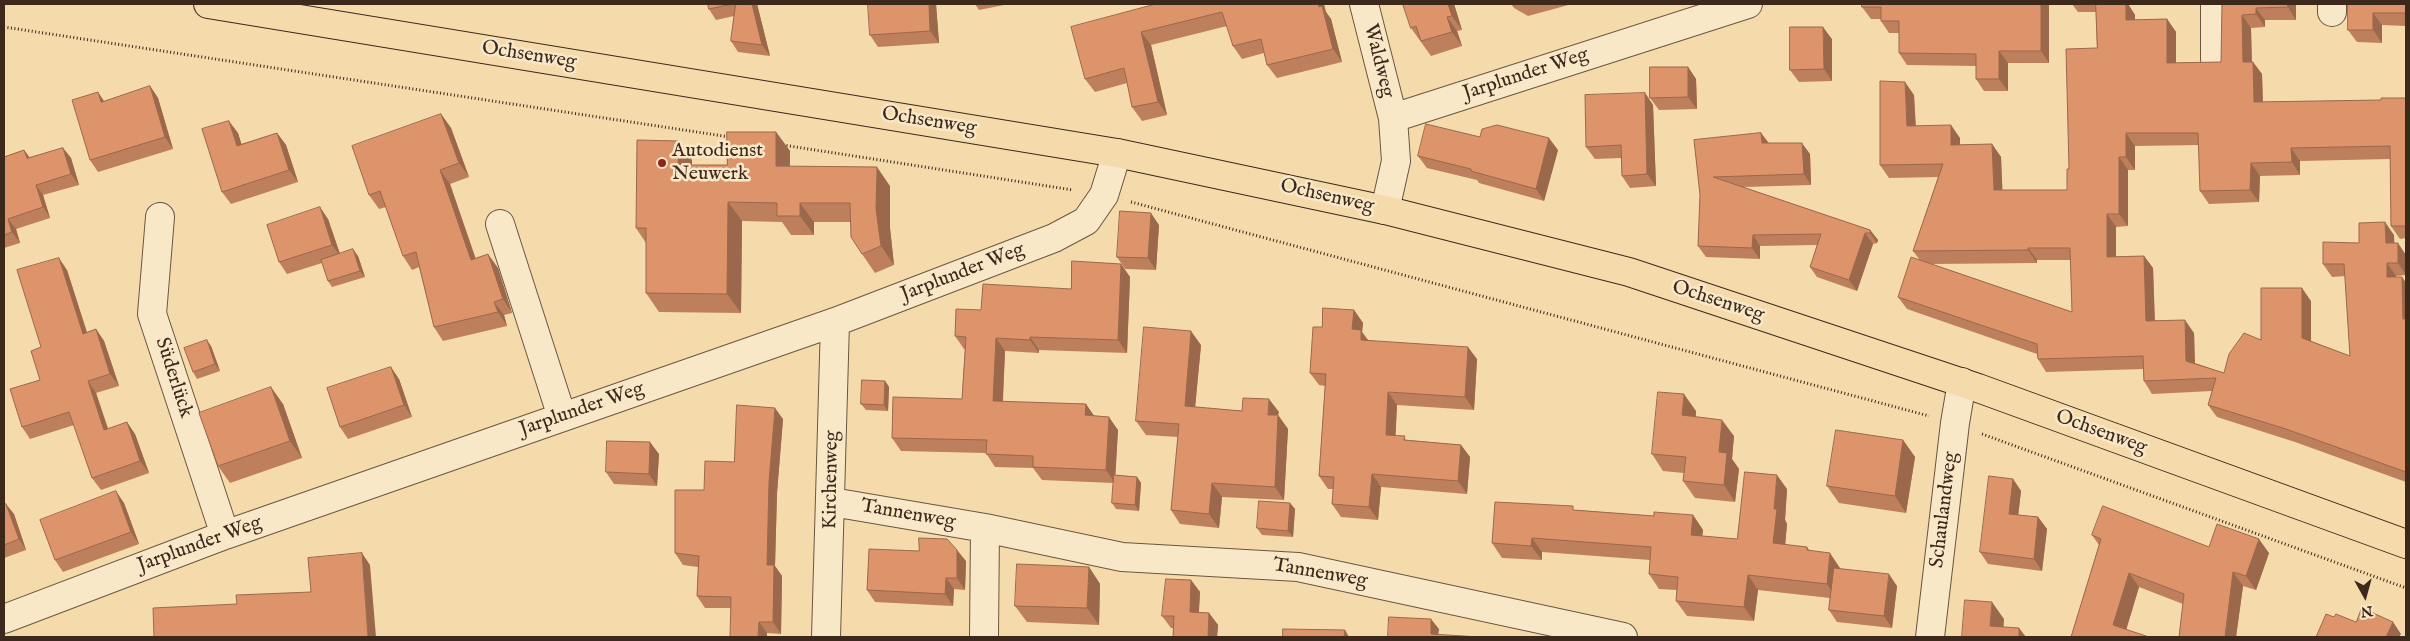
<!DOCTYPE html>
<meta charset="utf-8">
<style>
body{margin:0}
#map{position:relative;width:2410px;height:641px;overflow:hidden;background:#f5dbab;font-family:"IM FELL English",serif}
canvas{display:block}
.frame{position:absolute;inset:0;border:5px solid #3c291c;pointer-events:none}
.north{position:absolute;left:2340px;top:571px;width:50px;height:50px;-webkit-text-stroke:4px #f8e8c8;paint-order:stroke;rotate:173deg;font-size:14px;font-weight:700;line-height:20px;text-align:center;color:#3c291c}
.north::after{content:'';display:block;margin:auto;width:18px;height:22px;background:#3c291c;clip-path:polygon(50% 0,100% 100%,50% 72%,0 100%)}
</style>
<div id="map">
<canvas width="2410" height="641"></canvas>
<div class="frame"></div>
<div class="north">N</div>
</div>
<script>
const ctx = document.querySelector('canvas').getContext('2d');
ctx.lineJoin = 'round';
function trace(path, color, width, dash) { ctx.strokeStyle = color; ctx.lineWidth = width; ctx.lineCap = dash ? 'butt' : 'round'; ctx.setLineDash(dash || []); ctx.stroke(path); }
function fill(path, color) { ctx.fillStyle = color; ctx.fill(path, 'evenodd'); }
function drawText(font, color, halo, rows, align = 'center') {
  ctx.font = font + ' "IM FELL English",serif'; ctx.lineWidth = 5; ctx.setLineDash([]); ctx.textBaseline = 'middle'; ctx.strokeStyle = halo; ctx.fillStyle = color; for (const [text, x, y, turn = 0] of rows) {
    ctx.save(); ctx.translate(x, y); ctx.rotate((+turn || 0) * Math.PI / 180); ctx.textAlign = isNaN(turn) ? turn : align; if (halo) ctx.strokeText(text, 0, 0); ctx.fillText(text, 0, 0); ctx.restore();
  }
}
const path = new Path2D(`
 M4 27 730 137
 M783 145 1073 190
 M1131 202 1929 416
 M1982 434 2406 588`);
const minor = new Path2D(`
 M1364 4 1393 118
 M2215 4V59
 M2332 4V12
 M1385 210 1396 161 1393 118 1748 4
 M160 217 152 314 225 535
 M500 224 562 417
 M832 502 985 528 1122 557 1298 567 1623 637
 M4 619 225 535 835 322 1054 238 1086 221 1104 195 1117 153
 M826 637 835 322
 M984 637 985 528
 M1930 637 1955 423 1962 382`);
const major = new Path2D(`
 M208 4 1117 153 1385 210 1629 272 1978 388 2406 544`);
const wall = new Path2D(`
 M708 4H757L770 56 738 52 731 41 734 16 716 20 709 9Z
 M936 4 939 43 878 47 870 35Z
 M975 4H1009L979 10Z
 M1156 4 1326 12 1331 19 1342 62 1277 78 1267 65 1264 53 1242 59 1233 46 1227 26 1151 45 1167 115 1142 121 1132 107 1127 83 1095 92 1085 79Z
 M1403 4H1454L1462 30 1457 31 1462 46 1431 56 1411 28Z
 M1511 4H1572L1528 16 1514 8Z
 M1862 4H2049V63H2008V91H1984L1976 79V66L1907 65 1899 53V33H1889L1881 21V19H1871L1862 7Z
 M2072 4H2128L2135 15V20L2167 19 2176 32V63L2221 62 2222 4H2296V20H2265V27L2251 28 2252 62H2253L2262 74 2263 102 2381 100 2406 98V238L2400 239 2391 226 2390 159 2300 161V175L2260 176 2259 202 2209 204 2200 191 2199 145 2135 146V170H2128V226L2116 227V257L2144 256 2153 268 2155 320 2194 333 2195 363 2224 373 2261 340 2311 301V341L2350 356 2345 276 2332 277 2323 264 2359 243 2394 235V243L2406 255V275L2396 276V277H2402L2406 283V482L2295 442 2217 417 2208 405 2212 391 2152 394 2144 381 2143 369 2046 372 2038 359 2037 354 1907 309 1898 297 1919 259 1913 251 1938 177 1889 178 1880 165 1914 95 1916 126 1960 138V145L1992 144 2001 157 2002 190H2067L2069 169 2097 48 2096 12H2078ZM2037 260H2071L2072 312 1932 264 2037 263Z
 M2348 4H2406V26L2382 25V43L2357 42 2348 30Z
 M1832 39V81L1799 82 1790 70Z
 M1688 67 1696 79 1697 109 1659 110 1650 98Z
 M150 86 158 98 173 149 98 172 90 160Z
 M1645 93 1653 105 1656 186 1630 188 1622 176 1621 158 1595 159 1586 147Z
 M441 114 451 128 469 177 450 184 475 258 498 268 512 313 504 315 507 326 443 341 434 327 419 267 412 270 403 256 386 207 379 209 369 195Z
 M776 132 790 151V166L890 186V228L894 265 875 273 862 254 850 222H814V235H791L782 222 742 221 741 313 659 312 646 293V243L636 228 692 160V165H727Z
 M238 133 241 144 277 133 286 145 298 182 231 204 222 192Z
 M1761 133 1769 143 1810 154 1811 185 1743 187 1870 230 1878 240 1877 243 1873 244 1857 291 1817 277 1810 267 1817 245 1760 246V259L1706 257 1698 246 1700 195 1694 140Z
 M1480 137 1558 150 1544 201 1479 183 1477 180 1427 168 1418 156Z
 M63 148 71 158 79 185 43 195 50 218 16 229 20 243 4 248V157L24 150 30 158Z
 M328 219 340 254 358 256 365 277 332 287 328 281 322 263 287 274 279 262Z
 M1159 225 1156 270 1125 269 1117 257Z
 M1121 264 1130 277 1127 353 1039 350V353L1005 351 1003 402 1086 404 1093 416 1118 430 1115 475 1137 477 1141 483 1139 511 1116 509 1112 503 1114 483 1042 480 1033 468 995 467 986 453 901 451 892 438 962 399 965 349H964L955 336 981 310 1071 289Z
 M67 270 87 332 96 329 104 341 119 386 96 393 108 428 135 434 149 473 101 490 92 478 74 425 30 439 22 427 40 380 41 347Z
 M1354 310 1363 323 1362 332 1368 340 1477 359 1474 410 1397 405 1395 436 1407 440 1461 445 1470 457 1467 494 1381 487 1378 520 1341 517 1332 504 1333 489H1328L1319 476 1325 386 1319 385 1310 373 1322 327Z
 M1201 345 1195 407 1242 411 1279 412 1278 415 1288 429 1284 500 1222 497 1219 528 1180 524 1171 510 1178 437 1146 435 1136 421Z
 M211 346 220 371 197 379 193 372Z
 M399 379 412 417 348 439 340 427Z
 M885 381 889 387 888 411 866 410 861 404Z
 M283 404 302 458 230 483 218 466Z
 M1696 411V417L1734 436 1732 459 1739 469 1735 502 1695 498 1683 481 1684 473 1663 471 1652 454Z
 M783 419 777 493 775 566 782 576 781 634 767 633 730 608H705L697 596 698 567 683 565 675 553 704 490 734 462Z
 M1903 440 1915 457 1906 513 1839 503 1827 486Z
 M659 454 657 486 614 484 606 472Z
 M2013 479 2021 491 2018 515 2038 517 2047 529 2042 571 1988 564 1980 552Z
 M1787 489 1785 520 1787 524 1785 545 1807 547 1810 551 1840 568V569L1897 586 1892 628 1837 622 1829 610 1830 598 1758 590 1754 621 1687 616 1676 601 1677 590 1659 589 1649 574 1650 560 1542 552V560L1502 558 1492 543 1576 510 1654 516 1693 515 1703 530 1702 536 1737 539Z
 M124 503 139 544 63 572 55 560Z
 M1290 503 1295 509 1293 537 1262 535 1257 528Z
 M4 505 14 514 26 550 4 558Z
 M2092 535 2209 547 2269 553 2256 590 2243 586 2236 637H2179L2183 604 2139 587 2126 630 2071 637 2099 545Z
 M919 551 966 561 965 590 954 589 953 606 875 602 867 590Z
 M1089 567 1100 584 1099 625 1027 622 1015 606Z
 M1191 580 1200 592 1199 612 1209 613 1218 625 1217 637H1173V628H1171L1162 616Z`);
const shadedWall = new Path2D(`
 M752 4H757L770 56 762 45Z
 M929 4H936L939 43 930 31Z
 M1318 4H1324L1326 12 1331 19 1342 62 1333 49Z
 M1448 4H1454L1462 30 1452 16Z
 M2041 4H2049V63L2041 51Z
 M2120 4H2128L2135 15V33L2126 20Z
 M2287 4H2296V20L2288 7Z
 M2256 8 2265 20V27L2256 14Z
 M2373 13 2382 25V43L2373 30Z
 M2242 15 2251 28 2252 75 2243 62Z
 M1447 17 1457 31 1462 46 1452 32Z
 M2167 19 2176 32V76L2167 63Z
 M1823 27 1832 39V81L1824 69Z
 M1141 32 1151 45 1167 115 1158 102Z
 M1999 51 2008 63V91L1999 79Z
 M2253 62 2262 74 2263 115 2254 102Z
 M1688 67 1696 79 1697 109 1688 97Z
 M1905 82 1914 95 1916 139 1907 126Z
 M150 86 158 98 173 149 165 137Z
 M98 92 106 104 101 102Z
 M1645 93 1653 105 1656 186 1647 174Z
 M441 114 451 128 469 177 459 163Z
 M229 121 238 133 246 158 237 146Z
 M1951 125 1960 138V158L1951 145Z
 M776 132 790 151 789 185 776 166Z
 M277 133 286 145 298 182 289 170Z
 M1761 133 1769 144 1762 143Z
 M2126 133 2135 146V170L2126 157Z
 M1549 138 1558 150 1544 201 1536 189Z
 M679 141 692 160V184L678 165Z
 M1802 143 1810 154 1811 185 1804 174Z
 M1992 144 2001 157 2003 203 1994 190Z
 M63 148 71 158 79 185 71 174Z
 M2291 148 2300 161V175L2292 162Z
 M24 150 32 161 27 158Z
 M2119 157 2128 170V226L2119 214Z
 M2251 163 2260 176 2259 202 2250 190Z
 M877 167 890 186V228L894 265 881 246 876 209Z
 M440 170 450 184 481 274 471 260Z
 M36 185 43 195 50 218 43 207Z
 M728 202 742 221 741 313 727 294Z
 M800 203 814 222V235L800 216Z
 M320 207 328 219 341 257 332 245Z
 M1151 213 1159 225 1156 270 1148 258Z
 M2107 214 2116 227V270L2107 257Z
 M8 219 16 229 20 243 12 232Z
 M2385 222 2394 235 2395 256 2386 243Z
 M1870 230 1878 240 1877 243 1870 233Z
 M1865 233 1873 244 1857 291 1849 280Z
 M1753 235 1760 246V259L1752 248Z
 M2398 243 2406 255V275L2398 263Z
 M2028 248 2037 260V263L2028 250Z
 M353 249 358 256 365 277 360 271Z
 M488 254 498 268 512 313 503 299Z
 M2144 256 2153 268 2155 333 2146 321Z
 M59 258 67 270 91 346 83 334Z
 M2387 263 2396 276V290L2387 277Z
 M1121 264 1130 277 1127 353 1118 340Z
 M2402 277 2406 283V324L2403 319Z
 M2302 288 2311 301V351L2302 338Z
 M494 302 504 315 507 326 498 312Z
 M1354 310 1363 323 1362 332 1370 343V353L1352 329Z
 M2185 320 2194 333 2195 373 2186 361Z
 M96 329 104 341 119 386 110 374Z
 M1191 331 1201 345 1194 419 1185 406Z
 M1030 337 1039 350V353L1030 340Z
 M996 338 1005 351 1002 414 993 401Z
 M207 340 211 346 220 371 215 364Z
 M1468 347 1477 359 1474 410 1465 397Z
 M391 367 399 379 412 417 404 405Z
 M88 381 96 393 112 442 104 430Z
 M885 381 889 387 888 411 884 405Z
 M271 387 283 404 302 458 290 441Z
 M1388 392 1397 405 1395 448 1386 435Z
 M1684 394 1696 411 1694 432 1682 415Z
 M1269 399 1279 412 1278 415 1288 429 1284 500 1275 487 1268 415Z
 M1086 404 1095 417 1085 415Z
 M775 408 783 419 777 493 775 566 782 576 781 634 773 622 767 565 769 482Z
 M1109 417 1118 430 1115 483 1106 470Z
 M1722 420 1734 436 1732 459 1739 469 1735 502 1724 485 1719 452Z
 M127 422 135 434 149 473 140 461Z
 M1903 440 1915 457 1906 513 1895 496Z
 M650 442 659 454 657 486 649 474Z
 M1461 445 1470 457 1467 494 1458 481Z
 M1372 474 1381 487 1378 520 1369 507Z
 M1777 475 1787 489 1785 520 1787 524 1784 558 1773 543 1774 509Z
 M1137 477 1141 483 1139 511 1135 505Z
 M2013 479 2021 491 2017 526 2009 514Z
 M1212 483 1222 497 1219 528 1209 514Z
 M116 491 124 503 139 544 131 532Z
 M1290 503 1295 509 1293 537 1288 531Z
 M6 504 14 514 26 550 19 539Z
 M1693 515 1703 530 1701 549 1691 535Z
 M2038 517 2047 529 2042 571 2034 559Z
 M1532 538 1542 552V560L1531 546Z
 M2259 539 2269 553 2256 590 2246 576Z
 M957 550 966 561 965 590 957 578Z
 M362 553 370 565 376 637H368Z
 M1830 553 1840 568 1837 599 1827 584Z
 M1089 567 1100 584 1099 625 1087 608Z
 M2233 572 2243 586 2236 637H2225Z
 M2129 573 2139 587 2124 637 2113 625Z
 M1889 574 1897 586 1892 628 1884 616Z
 M1748 575 1758 590 1754 621 1744 607Z
 M946 578 954 589 953 606 945 594Z
 M1191 580 1200 592 1198 624 1190 612Z
 M1992 602 2004 619 2003 637 1990 626Z
 M1209 613 1218 625 1217 637H1208Z
 M1431 619 1439 629 1438 637 1431 634Z
 M759 622 767 633V637H758Z
 M2393 622 2401 634 2399 637H2386Z
 M2019 628 2026 637H2019Z
 M1345 630 1349 637H1344Z`);
const building = new Path2D(`
 M708 4H732L709 9Z
 M736 4H752L762 45 731 41Z
 M868 4H929L930 31 870 35Z
 M1156 4H1318L1319 7 1322 6 1333 49 1267 65 1261 39 1233 46 1222 12 1141 32 1158 102 1132 107 1124 68 1085 79 1071 27Z
 M1403 4H1448L1452 16 1447 17 1452 32 1421 41 1416 26 1411 28Z
 M1862 4H2041V51H1999V79H1976V54L1899 53V21H1881V7H1862Z
 M2096 4H2126V20L2167 19V63L2221 62 2222 4H2287L2288 7 2256 8V14L2242 15 2243 62H2253L2254 102 2381 100V98H2406V226H2391L2390 146 2291 148 2292 162 2251 163 2250 190 2200 191 2198 133H2126V157H2119V214H2107V257L2144 256 2146 321 2185 320 2186 361 2224 373 2229 354 2244 333 2261 340V288H2302V338L2350 356 2344 264H2323V242L2359 243V223L2385 222 2386 243H2398V263H2387V277H2402L2403 319H2406V472L2286 429 2208 405 2216 378 2144 381 2143 356 2038 359 2037 344 1898 297 1911 257 2072 312 2070 248H2028V250L1913 251 1943 164 1880 165V81L1905 82 1907 126 1951 125V145L1992 144 1994 190H2067V169H2069L2066 49 2097 48Z
 M2348 4H2406V13H2373V30H2348Z
 M1790 27H1823L1824 69 1790 70Z
 M1650 67H1688V97L1650 98Z
 M150 86 165 137 90 160 72 100 98 92 101 102Z
 M1645 93 1647 174 1622 176 1621 145 1586 147 1585 95Z
 M441 114 459 163 440 170 471 260 488 254 503 299 494 302 498 312 434 327 416 252 403 256 380 191 369 195 352 146Z
 M229 121 237 146 277 133 289 170 222 192 202 129Z
 M1426 124 1480 137 1482 129 1497 125 1549 138 1536 189 1471 171V169L1418 156Z
 M727 132H776V166L877 167 876 209 881 246 862 254 851 237 850 203H800V216H777V203L728 202 727 294 646 293V228H636L637 140 679 141 678 165H727Z
 M1761 133 1762 143H1802L1804 174 1713 177 1870 230V233H1865L1849 280 1810 267 1821 234 1753 235 1752 248 1698 246 1700 195 1694 140Z
 M63 148 71 174 36 185 43 207 8 219 12 232 4 235V157L24 150 27 158Z
 M320 207 332 245 279 262 267 225Z
 M1120 211 1151 213 1148 258 1117 257Z
 M353 249 360 271 328 281 321 260Z
 M59 258 83 334 96 329 110 374 88 381 104 430 127 422 140 461 92 478 69 412 22 427 10 389 40 380 31 351 41 347 17 270Z
 M1072 261 1121 264 1118 340 1030 337V340L996 338 993 401 1086 404 1085 415 1109 417 1106 470 1033 467V456L986 454 987 440 892 438 893 397 962 399 966 337 955 336 956 309 981 310 983 284 1071 289Z
 M1323 308 1354 310 1352 329 1361 330V340L1468 347 1465 397 1388 392 1386 435 1405 436 1404 440 1461 445 1458 481 1372 474 1369 507 1332 504 1334 477 1319 476 1326 374 1310 373 1313 327H1322Z
 M1144 327 1191 331 1185 406 1242 411 1243 398 1269 399 1268 415H1278L1275 487 1212 483 1209 514 1171 510 1179 424 1136 421Z
 M207 340 215 364 193 372 184 348Z
 M391 367 404 405 340 427 327 388Z
 M862 380 885 381 884 405 861 404Z
 M271 387 290 441 218 466 199 413Z
 M1658 392 1684 394 1682 415 1722 420 1719 452 1727 453 1724 485 1683 481 1686 457 1652 454Z
 M737 405 775 408 769 482 767 565H774L773 622H759L758 637H730L731 597 697 596 699 556 675 553V490H704L705 461 734 462Z
 M1836 430 1903 440 1895 496 1827 486Z
 M607 441 650 442 649 474 606 472Z
 M1745 472 1777 475 1774 509H1777L1773 543 1807 547V550L1830 553 1827 584 1748 575 1744 607 1676 601 1678 577 1649 574 1651 547 1532 538 1531 546 1492 543 1495 502 1573 506V510L1654 516V512L1693 515 1691 535 1737 539Z
 M1114 475 1137 477 1135 505 1112 503Z
 M1989 476 2013 479 2009 514 2038 517 2034 559 1980 552Z
 M116 491 131 532 55 560 40 520Z
 M1259 501 1290 503 1288 531 1257 528Z
 M6 504 19 539 4 545V505Z
 M2103 506 2209 547 2217 524 2259 539 2246 576 2233 572 2225 637H2179L2184 594 2129 573 2113 625 2149 637H2071L2101 539 2092 535Z
 M919 538 947 539 957 550V578H946L945 594 867 590 869 549 919 551Z
 M362 553 368 637H154L153 608 237 604 236 595 311 592 308 558Z
 M1017 564 1089 567 1087 608 1015 606Z
 M1834 568 1889 574 1884 616 1829 610Z
 M1166 579 1191 580 1190 612 1209 613 1208 637H1173L1174 616H1162Z
 M1965 600 1992 602 1990 626 2019 628V637H1962Z
 M2362 608 2393 622 2386 637H2316L2326 614 2334 617 2336 614 2356 622Z
 M1389 617 1431 619V634L1480 637H1388Z
 M1283 629 1345 630 1344 637H1283Z`);
const markers = [
 [662,163,5,"#8f2418"]
];
const streetNames = [
 ["Ochsenweg",529,56,9],
 ["Waldweg",1378,61,76],
 ["Jarplunder Weg",1526,75,-18],
 ["Ochsenweg",929,122,9],
 ["Ochsenweg",1327,197,13],
 ["Jarplunder Weg",963,273,-21],
 ["Ochsenweg",1718,302,18],
 ["Süderlück",173,378,72],
 ["Jarplunder Weg",582,410,-19],
 ["Ochsenweg",2101,433,20],
 ["Kirchenweg",832,480,-89],
 ["Schaulandweg",1945,510,-83],
 ["Tannenweg",908,515,10],
 ["Jarplunder Weg",200,545,-20],
 ["Tannenweg",1320,574,10]
];
const poiNames = [
 ["Autodienst",672,152],
 ["Neuwerk",672,175]
];
trace(minor, '#6a5640', 30);
trace(major, '#3c291c', 30);
trace(path, '#3c291c', 3, [1, 2.5]);
trace(minor, '#f8e8c8', 28);
trace(major, '#f5dbab', 28);
fill(wall, '#be7f5c');
fill(shadedWall, '#9b684b');
fill(building, '#dd946b');
trace(building, '#9b684b', 1);
for (const [x, y, r, color] of markers) { const dot = new Path2D(); dot.arc(x, y, r, 0, 2 * Math.PI); ctx.fillStyle = color; ctx.fill(dot); trace(dot, '#f8e8c8', 2); }
drawText('20px', '#3c291c', '#f8e8c8', streetNames);
drawText('20px', '#3c291c', '#f8e8c8', poiNames, 'left');
</script>
